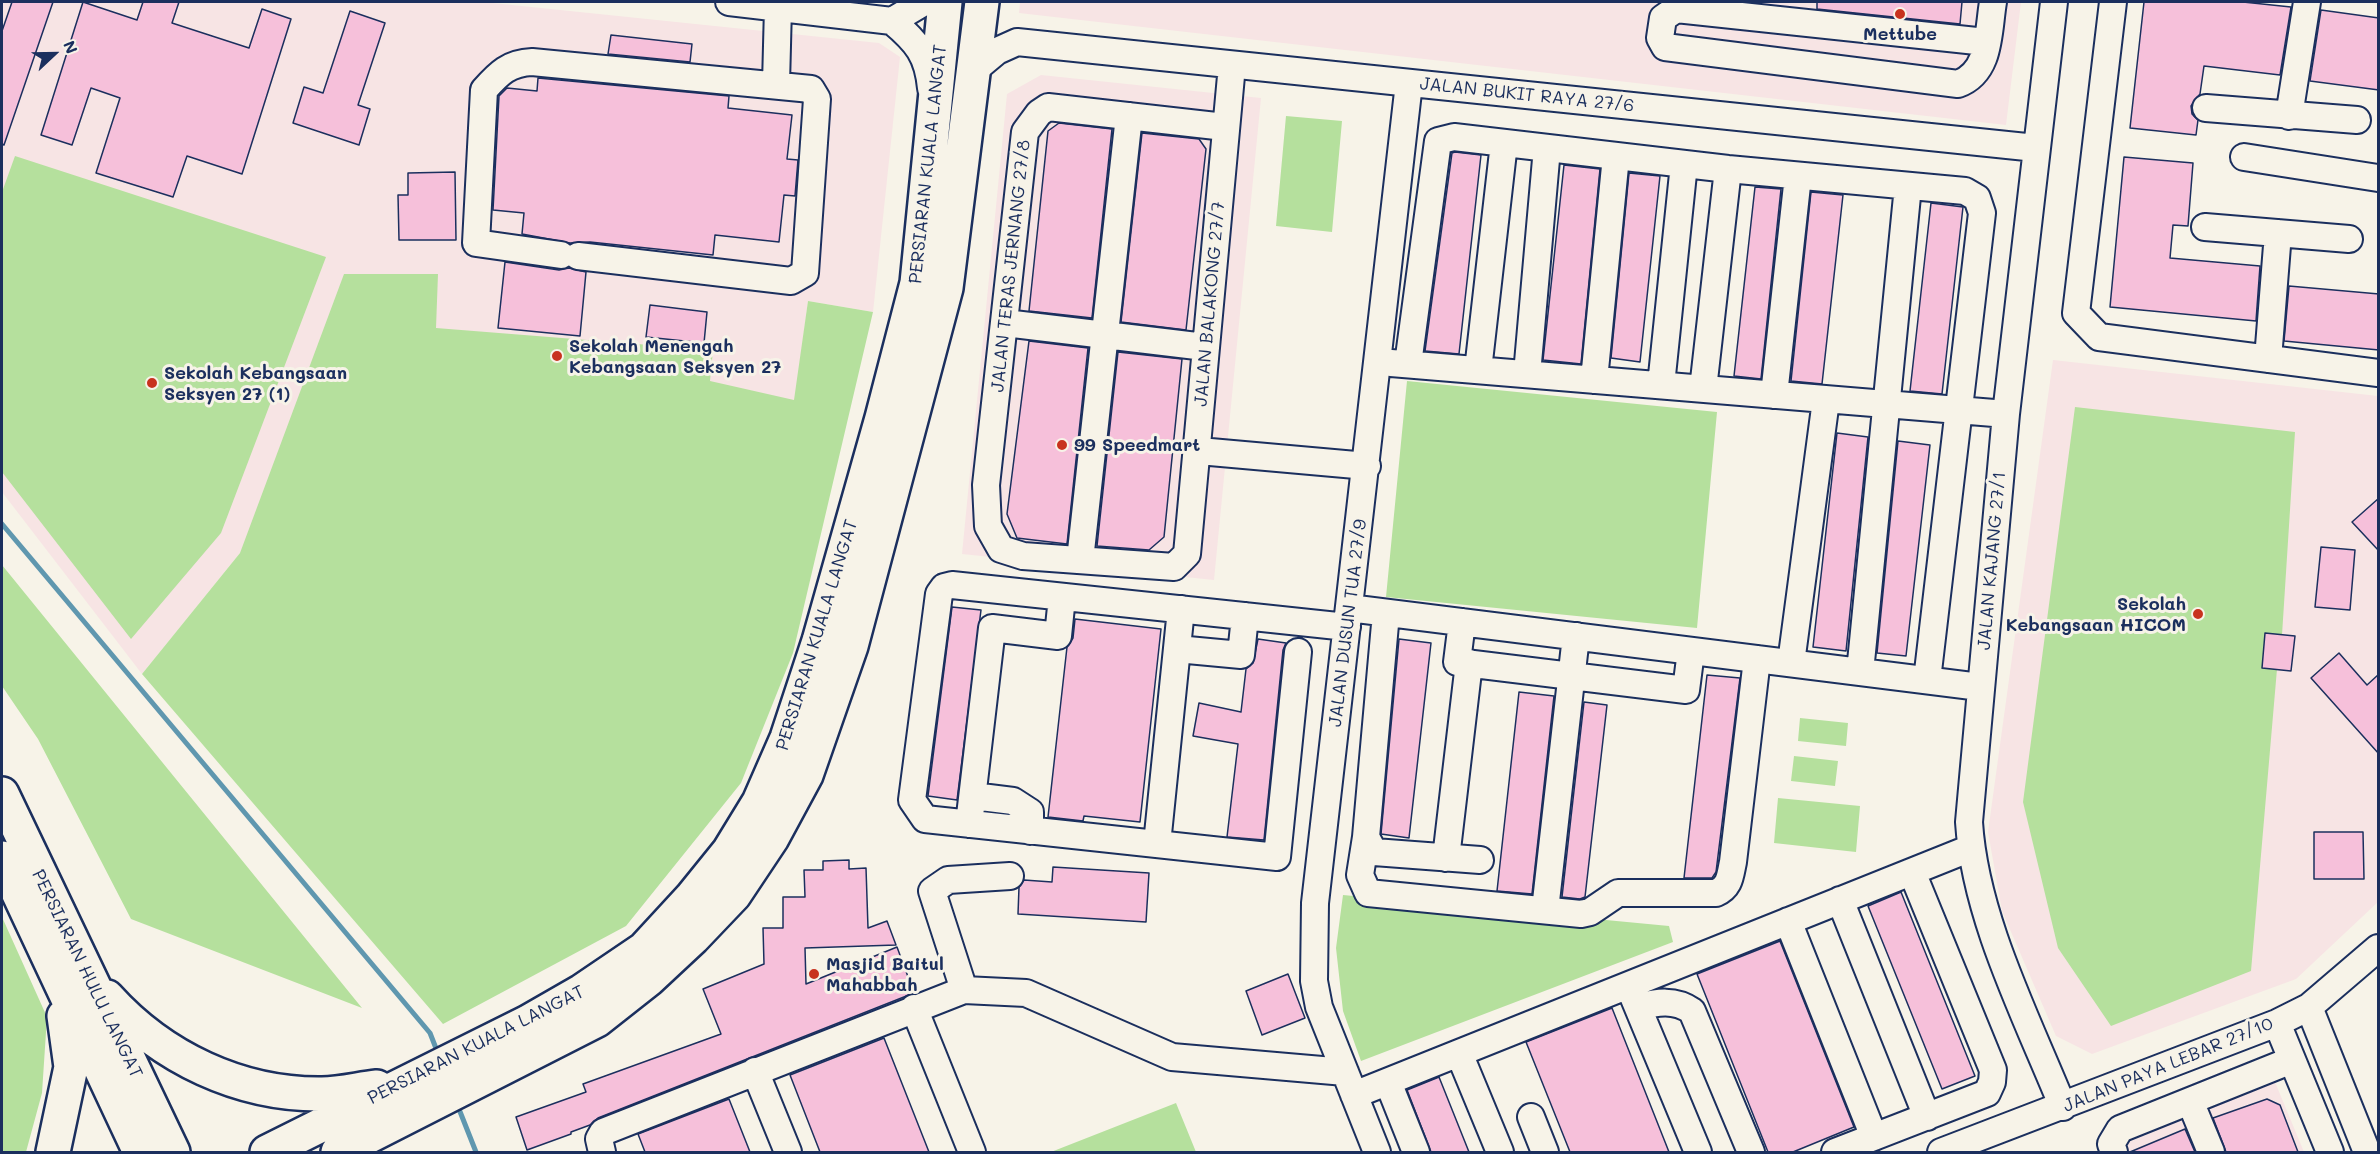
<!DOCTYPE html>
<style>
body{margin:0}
#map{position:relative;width:2380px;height:1154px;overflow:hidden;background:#f7f3e8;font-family:Mali,sans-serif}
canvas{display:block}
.frame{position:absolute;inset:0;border:3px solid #1b2f5e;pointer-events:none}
.north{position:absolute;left:24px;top:24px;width:60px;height:60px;-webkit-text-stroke:4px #f7f3e8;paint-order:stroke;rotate:68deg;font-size:16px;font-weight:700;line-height:24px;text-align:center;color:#1b2f5e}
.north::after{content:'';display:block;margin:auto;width:21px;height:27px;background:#1b2f5e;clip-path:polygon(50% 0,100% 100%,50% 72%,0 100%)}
</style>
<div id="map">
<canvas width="2380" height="1154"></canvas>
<div class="frame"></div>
<div class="north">N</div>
</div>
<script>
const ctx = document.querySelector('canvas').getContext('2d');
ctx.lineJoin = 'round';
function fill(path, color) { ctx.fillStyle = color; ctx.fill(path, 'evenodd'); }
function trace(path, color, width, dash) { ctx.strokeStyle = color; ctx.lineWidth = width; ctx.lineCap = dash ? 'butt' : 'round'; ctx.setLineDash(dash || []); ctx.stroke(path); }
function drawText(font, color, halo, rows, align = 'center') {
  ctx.font = font + ' Mali,sans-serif'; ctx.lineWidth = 6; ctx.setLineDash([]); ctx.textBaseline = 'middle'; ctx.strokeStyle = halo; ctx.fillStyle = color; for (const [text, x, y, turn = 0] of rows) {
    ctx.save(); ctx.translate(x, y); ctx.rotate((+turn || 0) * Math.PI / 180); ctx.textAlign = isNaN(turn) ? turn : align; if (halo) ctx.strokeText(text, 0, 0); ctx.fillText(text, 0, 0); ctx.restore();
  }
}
const built = new Path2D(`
 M2 2H483L879 43 900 57 873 312 808 301 795 400 240 553 142 674 2 492Z
 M1020 2H2021L2006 125 1019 13Z
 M1041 75 1261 98 1214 580 962 554 1007 94Z
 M2053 360 2378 396V902L2296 979 2092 1054 2056 1036 2002 911 1988 832Z
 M2275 1082 2304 1152H2124L2121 1145Z`);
const green = new Path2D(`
 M1286 116 1342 121 1332 232 1276 226Z
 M15 156 326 257 221 533 131 639 2 472V192Z
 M344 274H438L436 328 713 350 710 381 794 400 808 301 873 312 793 653 741 783 626 926 443 1024 142 674 240 553Z
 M1407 381 1717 412 1697 628 1386 597Z
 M2075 407 2295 432 2282 635 2262 668 2277 669 2251 971 2111 1026 2058 948 2023 802Z
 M2 565 362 1008 131 919 38 739 2 686Z
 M1800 718 1848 723 1846 746 1798 741Z
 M1794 756 1838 761 1835 786 1791 781Z
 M1778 798 1860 806 1856 852 1774 843Z
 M1343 895 1669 926 1673 942 1361 1061 1343 1011 1336 948Z
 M2 917 47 1017 42 1093 26 1152H2Z
 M1176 1103 1196 1152H1051Z`);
const stream = new Path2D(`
 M2 524 430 1033 439 1056
 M457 1104 476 1152`);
const building = new Path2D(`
 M12 2H53L4 145 2 144V31Z
 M83 2 137 20 143 2H179L172 23 249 48 262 9 291 19 242 174 187 156 173 197 96 173 120 98 91 88 72 145 41 135Z
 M1817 2H1962L1960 24 1817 9Z
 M2144 2H2243L2291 7 2280 75 2204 66 2200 94 2191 106 2192 114 2198 120 2196 135 2130 128Z
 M2321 10 2379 18V90L2310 81Z
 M350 11 385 23 358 105 370 109 359 145 293 123 304 87 323 93Z
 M611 35 692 44 690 62 608 54Z
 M538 78 729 96 728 108 792 115 787 159 798 160 795 196 784 195 779 242 715 235 713 255 590 242 570 243 522 234 524 213 493 210 499 96 507 88 537 91Z
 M1059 123 1112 129 1092 318 1029 311 1048 131Z
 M1142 133 1199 139 1206 149 1186 330 1121 322Z
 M1455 152 1481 155 1459 354 1425 351 1452 153Z
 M2124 157 2193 163 2188 226 2173 225 2170 258 2260 266 2256 321 2110 307Z
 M1564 165 1600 169 1581 364 1543 360Z
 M455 172 456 240H399L398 195H408V173Z
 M1629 173 1660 176 1640 362 1611 358Z
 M1755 187 1781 189 1761 379 1734 376Z
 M1811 192 1843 195 1822 384 1791 381Z
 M1931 203 1963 207 1942 394 1910 391Z
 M505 262 559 270 569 268 586 272 580 336 498 328Z
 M2289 286 2379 294V350L2284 341Z
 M650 305 707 312 704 343 646 337Z
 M1029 341 1088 348 1067 544 1017 538 1007 514Z
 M1118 352 1182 359 1164 537 1149 550 1097 546Z
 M1837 433 1868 437 1846 651 1813 647Z
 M1898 441 1930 445 1906 656 1877 653Z
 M2379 498V551L2352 522Z
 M2321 547 2355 550 2350 610 2315 607Z
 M952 607 981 610 957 800 928 796Z
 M1075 619 1161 629 1140 822 1084 816 1083 821 1048 817 1067 647 1073 638Z
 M2265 633 2295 636 2291 671 2262 668Z
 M1258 639 1286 643 1283 650 1264 840 1227 837 1238 744 1193 736 1199 703 1241 712 1246 669 1253 663Z
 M1399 639 1431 643 1409 838 1381 834Z
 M2339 653 2367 685 2379 674V754L2311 678Z
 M1707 675 1740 678 1716 872 1712 878H1684Z
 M1519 692 1554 696 1532 894 1497 891Z
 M1584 702 1607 705 1585 897 1580 899 1562 897Z
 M2314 832H2363L2364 879H2314Z
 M849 860V869L866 868 868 928 887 921 896 945 805 948 806 984 897 947 914 993 598 1118 590 1125 571 1132V1134L527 1150 516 1117 586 1092 583 1084 721 1034 703 989 764 964 763 928H783V897H805L804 870H823V861Z
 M1053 867 1149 873 1146 922 1018 914 1019 887 1024 880 1052 882Z
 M1901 892 1975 1076 1942 1089 1868 906Z
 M1780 941 1854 1127 1793 1152H1768L1697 974Z
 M1288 974 1305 1018 1262 1035 1246 991Z
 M1612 1008 1669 1152H1570L1526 1042Z
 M884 1038 929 1152H820L790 1075Z
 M1439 1077 1469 1152H1431L1407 1090Z
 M729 1099 750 1152H645L638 1134Z
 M2267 1099 2280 1105 2298 1152H2226L2213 1118Z
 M2185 1129 2195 1152H2130Z`);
const minor = new Path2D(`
 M729 2 892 21C917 42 928 55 931 88
 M2054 2 2006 414 1969 822C1975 918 2027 1018 2063 1107
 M2113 2 2076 313 2099 337 2378 373
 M892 21 924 2
 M1986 42 1676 9 1663 18 1660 38 1665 47 1958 84C1991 72 1988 31 1993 2
 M973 71 997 51 1017 42 2036 148
 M776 84 778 7
 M2206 108 2357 120
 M2289 116 2307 2
 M1225 127 1048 107 1039 113 1025 132 986 485 988 526 1001 549 1023 556 1174 567 1187 554 1232 65
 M2244 157 2378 178
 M2205 227 2349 239
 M561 255 476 243 484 90C499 73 509 63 532 62L811 89 817 99 805 273 791 281 578 256
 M1005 323 1205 347
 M2268 359 2278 233
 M1391 363 2006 414
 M1408 364 1438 141 1454 137 1728 169 1965 191 1977 198 1982 213 1927 680
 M1478 370 1504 143
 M1527 374 1547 148
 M1594 380 1616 156
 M1661 385 1684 164
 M1703 389 1728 169
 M1774 395 1798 176
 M1199 451 1367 466
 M1080 560 1129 116
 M1349 608 1980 687
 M1386 613 1366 837 1374 852 1480 860
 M1462 622 1457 662 1686 690 1691 651
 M1177 649 1241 655 1245 616
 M1298 652 1277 857 925 819 912 800 939 594 944 587 952 585 1347 627
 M1791 663 1826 400
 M1860 672 1908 186
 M973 796 1013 801 1030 812V831
 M969 824 992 628 1058 636 1062 597
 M1366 837 1360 875 1368 893 1581 914 1590 912 1618 893H1716C1730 887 1730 876 1733 862L1757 659
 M1157 844 1181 609
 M1446 858 1469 663
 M1840 900 1927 1117
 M1545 910 1576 636
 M1788 921 1874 1137
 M964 990 932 891 948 880 1010 876
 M1631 991 1698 1152
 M1638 1007C1657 1002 1675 999 1692 1011L1751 1152
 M2309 1007 2367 1152
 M914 1008 972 1152
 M2277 1023 2330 1152
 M1459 1053 1500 1152
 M755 1071 788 1152
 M1388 1082 1416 1152
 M1354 1095 1971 848
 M2190 1101 2211 1152
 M1531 1117 1545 1152
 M602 1152 599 1139 603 1132 964 990 1026 993 1172 1057 1345 1072
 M1377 1152 1319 1007 1314 981 1315 903 1409 83
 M1835 1152 1987 1093 1992 1082 1993 1070 1912 872
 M1941 1152 2277 1023 2309 1007 2378 948
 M2114 1152 2111 1144 2120 1129 2292 1060`);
const major = new Path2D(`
 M2 794 173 1152
 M2 858 140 1152
 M107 997C162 1058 240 1095 322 1094 340 1094 359 1089 377 1087
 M53 1152 71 1067 64 1016
 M267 1152 528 1022 582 991 644 949 691 898 729 851 759 802 787 738 819 641 882 418 917 283 945 2
 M338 1152 597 1020 649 979 693 938 734 895 772 838 806 775 851 646 946 288 982 2`);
const markers = [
 [1900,14,6,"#c8321e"],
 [557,356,6,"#c8321e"],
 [152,383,6,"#c8321e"],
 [1062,445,6,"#c8321e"],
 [2198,614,6,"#c8321e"],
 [814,974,6,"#c8321e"]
];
const poiNames = [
 ["Mettube",1900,34,"center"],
 ["Sekolah Menengah",569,346],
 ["Kebangsaan Seksyen 27",569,367],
 ["Sekolah Kebangsaan",164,373],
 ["Seksyen 27 (1)",164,394],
 ["99 Speedmart",1074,445],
 ["Sekolah",2186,604,"right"],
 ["Kebangsaan HICOM",2186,625,"right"],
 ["Masjid Baitul",826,964],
 ["Mahabbah",826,985]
];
const streetNames = [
 ["JALAN BUKIT RAYA 27/6",1527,95,6],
 ["PERSIARAN KUALA LANGAT",928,164,-84],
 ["JALAN TERAS JERNANG 27/8",1011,266,-84],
 ["JALAN BALAKONG 27/7",1210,304,-85],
 ["JALAN KAJANG 27/1",1992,561,-85],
 ["JALAN DUSUN TUA 27/9",1348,623,-83],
 ["PERSIARAN KUALA LANGAT",817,635,-73],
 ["PERSIARAN HULU LANGAT",87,974,64],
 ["PERSIARAN KUALA LANGAT",476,1045,-27],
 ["JALAN PAYA LEBAR 27/10",2168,1065,-22]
];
fill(built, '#f7e4e4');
fill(green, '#b5e09d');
trace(stream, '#5f97af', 5);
fill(building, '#f6c0da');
trace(building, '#1b2f5e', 1.5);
trace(minor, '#1b2f5e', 30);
trace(major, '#1b2f5e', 38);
trace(minor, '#f7f3e8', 26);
trace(major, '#f7f3e8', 33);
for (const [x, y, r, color] of markers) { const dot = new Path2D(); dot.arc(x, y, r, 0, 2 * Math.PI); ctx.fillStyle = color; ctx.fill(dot); trace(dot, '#f7f3e8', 2); }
drawText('bold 18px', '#1b2f5e', '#f7f3e8', poiNames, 'left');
drawText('18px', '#1b2f5e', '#f7f3e8', streetNames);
</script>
